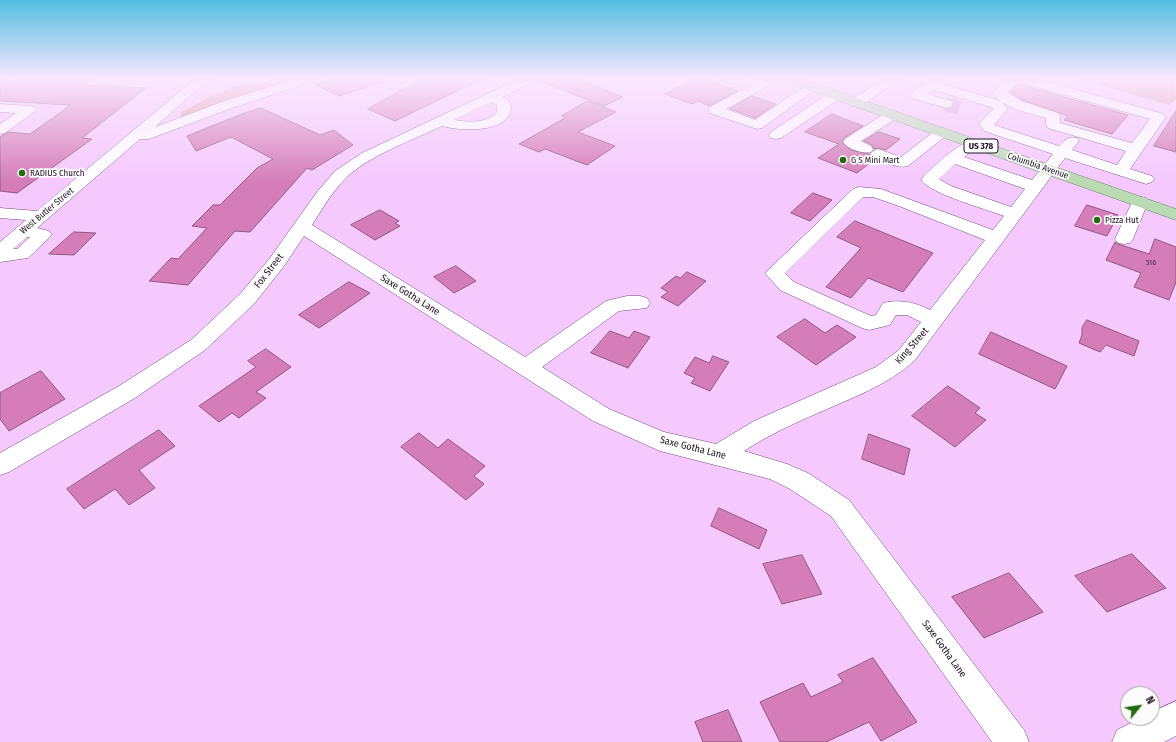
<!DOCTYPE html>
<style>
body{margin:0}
#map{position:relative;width:1176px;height:742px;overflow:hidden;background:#f5c9fe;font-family:"Fira Sans Condensed",sans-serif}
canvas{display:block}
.north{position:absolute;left:1120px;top:686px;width:40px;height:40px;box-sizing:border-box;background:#fcfcfc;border:1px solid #a59fa6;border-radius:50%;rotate:60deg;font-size:11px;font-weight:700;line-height:16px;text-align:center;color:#231326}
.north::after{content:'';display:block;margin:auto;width:14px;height:18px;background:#216c0c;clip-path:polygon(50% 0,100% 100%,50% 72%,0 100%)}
</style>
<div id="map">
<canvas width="1176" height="742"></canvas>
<div class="north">N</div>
</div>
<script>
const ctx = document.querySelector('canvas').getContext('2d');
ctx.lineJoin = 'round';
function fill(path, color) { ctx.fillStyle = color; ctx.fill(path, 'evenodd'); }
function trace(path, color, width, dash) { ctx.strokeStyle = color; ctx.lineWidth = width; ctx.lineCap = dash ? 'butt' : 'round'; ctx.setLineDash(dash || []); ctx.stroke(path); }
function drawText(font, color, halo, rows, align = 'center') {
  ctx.font = font + ' "Fira Sans Condensed",sans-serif'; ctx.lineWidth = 3.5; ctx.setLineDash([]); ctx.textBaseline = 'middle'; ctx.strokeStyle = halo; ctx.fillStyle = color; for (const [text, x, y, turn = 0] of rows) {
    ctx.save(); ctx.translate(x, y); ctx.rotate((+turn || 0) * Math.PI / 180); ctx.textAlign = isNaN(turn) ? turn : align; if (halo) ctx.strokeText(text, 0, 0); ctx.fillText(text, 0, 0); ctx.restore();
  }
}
const green = new Path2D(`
 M281 78H311L181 121V112C201 102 229 85 251 82 262 81 272 85 281 78Z
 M1085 78H1175L1176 100 1169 105 1104 86Z`);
const building = new Path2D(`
 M24 78H95L84 85 146 88 82 138 92 139 17 193 0 191V137L8 132 30 134 71 105 0 101V80L19 81Z
 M343 78H382L383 82 339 96 316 85Z
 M424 78H484L395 121 368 109Z
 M538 78H576L623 97 604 106 537 80Z
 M697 78H705L737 91 709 106 698 101 692 104 665 94Z
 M1018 84 1128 115 1112 134 1064 120 1068 116 1022 100 1010 92Z
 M752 96 776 104 755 118 730 109Z
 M588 101 616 112 578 132 615 146 587 165 545 149 539 152 519 144 565 118 562 116Z
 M261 108 320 135 334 130 353 145 312 170 307 168 250 232 235 231 188 285 149 281 171 258 178 259 207 228 192 226 213 205H220L257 168 273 159 231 137 196 151 187 136 242 114Z
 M1176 111V152L1154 146Z
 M832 114 863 126 844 138 842 142 851 150 869 154 875 159 857 173 818 158 839 144 805 132Z
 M879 132 900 139 886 150 878 148 874 149 872 145 864 141Z
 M813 193 832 200 810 221 791 213Z
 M1087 205 1118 215 1107 236 1075 226Z
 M380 210 399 221 395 223 400 226 375 240 351 225Z
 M855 221 933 253 903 292 868 278 851 298 826 287 861 248 837 237Z
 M74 232 96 233 74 255 49 254Z
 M1155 239 1176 247V282L1169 300 1134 287 1141 273 1106 260 1115 242 1118 244 1149 254Z
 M456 266 476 281 454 293 434 277Z
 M687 272 706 281 678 306 661 297 668 292 661 288 676 276 680 278Z
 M349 282 370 293 319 328 299 315Z
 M805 319 825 333 837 325 856 337 816 365 777 337Z
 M1087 320 1139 341 1134 356 1106 345 1100 352 1079 343 1082 335V328Z
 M610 331 629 338 634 331 650 337 628 368 591 353Z
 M991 332 1067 366 1055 389 979 354Z
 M266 349 291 367 256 392 266 398 239 418 232 413 219 422 199 406 256 367 248 361Z
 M713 356 729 362 710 391 691 383 695 378 684 373 695 357 709 363Z
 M41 371 65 399 9 431 0 419V393Z
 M948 386 980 408 975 413 986 420 955 447 912 416Z
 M159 430 175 446 139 470 155 488 129 505 115 489 84 509 67 489Z
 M419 433 438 448 448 439 485 466 474 476 484 484 466 500 401 447Z
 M869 434 910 449 904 475 862 459Z
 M719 508 767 530 759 549 711 526Z
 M1132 554 1166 588 1107 612 1075 576Z
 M802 555 822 594 782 604 763 564Z
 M1009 573 1043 612 984 638 952 597Z
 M873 658 917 722 881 741 869 722 826 742H780L760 702 803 683 811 697 843 682 838 675Z
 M728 710 742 742H703L695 722Z`);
const minorTunnel = new Path2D(`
 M946 104 963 109`);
const minor = new Path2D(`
 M196 78H210L155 127 222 102 298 78H317L315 81 232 108 149 139H140L37 228 49 231 52 235 28 258 0 262V242L26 220 0 218V208L37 211ZM27 237H30L17 249H13Z
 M521 78H537L535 81 502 97C507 99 511 102 511 108 509 134 459 131 442 126 415 139 366 157 346 178 332 192 322 209 312 225L525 357 606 301 627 296H640L647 298 650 303 647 308 619 311 542 367 609 409 664 432 716 444 754 421 876 367 899 350 921 322 907 315H896L890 325 869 330 862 328 780 290 765 273 853 189 859 187 881 189 993 230 1004 216C986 209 931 194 921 180L923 177C935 166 963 137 978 141L980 144 964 157 1032 180 1053 154 984 131 979 124 993 109 991 107 934 90 927 94 951 101 953 104 951 107 946 108 912 98 910 95 912 92 933 78H947L942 84 1001 101 1008 109 994 125 1059 146C1065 140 1068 136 1077 138L1079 141 1072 150 1117 165 1126 151 1048 128 1046 125V118C1029 113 1004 109 993 93L1004 81 1001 78H1018L1019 80 1008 92 1021 101 1058 113 1060 116V123L1132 143 1150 119 1023 83 1021 80 1022 78H1034L1164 114 1166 117 1130 169 1152 176 1154 179 1152 182 1146 184 1140 182 1065 158 915 360C887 386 851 398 818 413 792 424 767 436 744 451L787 464 808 473 849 500 1024 730 1029 742H992L831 516 790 489 770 479 660 451 593 421 304 236 284 266 254 304 205 350 135 398 9 472 0 475V453L119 386 191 340 240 294 270 258 317 192 335 171 362 153ZM491 102 497 105V112C487 124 467 122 454 120ZM955 164 1025 189 1011 207 951 186 939 179ZM863 197H873L899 206 985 240 930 310C915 302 900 299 883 303L876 315 871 316 794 282 785 273Z
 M722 78H746C740 86 732 83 724 81Z
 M764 78H779L777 81 726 109 755 120 808 84H818L819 87 762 128 757 129 710 113 708 110 710 107Z
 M886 78H901L861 106H851L849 103 851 100Z
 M836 91 841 92 843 95 841 98 781 138 776 139 771 138 769 135 771 132 831 92Z
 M0 104 30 106 35 107 37 110 5 133 0 134V124L16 113 0 112Z
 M892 111 897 112 899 115 897 118 861 141 871 146 873 149 871 152C863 154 848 149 843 142L845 139 887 112Z
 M942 128 947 129 949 132 947 135 908 166C897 169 883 161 873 157L870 154 873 151 878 149 901 157 937 129Z
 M1140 197 1146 198 1148 202 1133 239 1130 243 1124 244 1118 243 1115 239 1132 202 1134 198Z
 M1176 701V736L1164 742H1112L1117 730 1141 718H1152V712Z`);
const major = new Path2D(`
 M781 78H799L1176 209V220L783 81Z`);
const markers = [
 [843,160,4,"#216c0c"],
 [22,173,4,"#216c0c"],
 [1097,220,4,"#216c0c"]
];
const numberNames = [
 ["516",1151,263]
];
const shields = [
 [981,146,34]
];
const shieldNames = [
 ["US 378",981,146]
];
const farPoinames = [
 ["G S Mini Mart",851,160],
 ["RADIUS Church",30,173],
 ["Pizza Hut",1105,220]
];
const farStreetnames = [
 ["Columbia Avenue",1038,166,19],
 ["West Butler Street",47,211,-40]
];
const streetNames = [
 ["Fox Street",269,271,-52],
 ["Saxe Gotha Lane",410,295,32],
 ["King Street",912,346,-49],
 ["Saxe Gotha Lane",693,448,14],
 ["Saxe Gotha Lane",944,649,54]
];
fill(green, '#da9796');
fill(building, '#d47db8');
trace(building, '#8d587c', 1);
trace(minorTunnel, '#cba5d3', 14, [14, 7]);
trace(minor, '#704b79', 1);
trace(major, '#668560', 1);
fill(minor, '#fff');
fill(major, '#b9dab2');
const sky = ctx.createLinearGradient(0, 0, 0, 182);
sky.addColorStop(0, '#52bee0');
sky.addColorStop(0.43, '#fae7ff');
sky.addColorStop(1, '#fae7ff00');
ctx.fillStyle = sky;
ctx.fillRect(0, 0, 1176, 182);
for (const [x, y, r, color] of markers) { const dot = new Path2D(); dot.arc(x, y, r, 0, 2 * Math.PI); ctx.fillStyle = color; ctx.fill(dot); trace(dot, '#fcfcfc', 1.5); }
drawText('8px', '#4f2e4a', null, numberNames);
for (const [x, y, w] of shields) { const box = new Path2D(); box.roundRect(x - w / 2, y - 7, w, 14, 3); ctx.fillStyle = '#fcfcfc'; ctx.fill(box); trace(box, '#231326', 1); }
drawText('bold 9px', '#231326', null, shieldNames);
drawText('9px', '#231326', '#fcfcfc', farPoinames, 'left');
drawText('9px', '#231326', '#fcfcfc', farStreetnames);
drawText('10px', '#231326', '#fcfcfc', streetNames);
</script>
